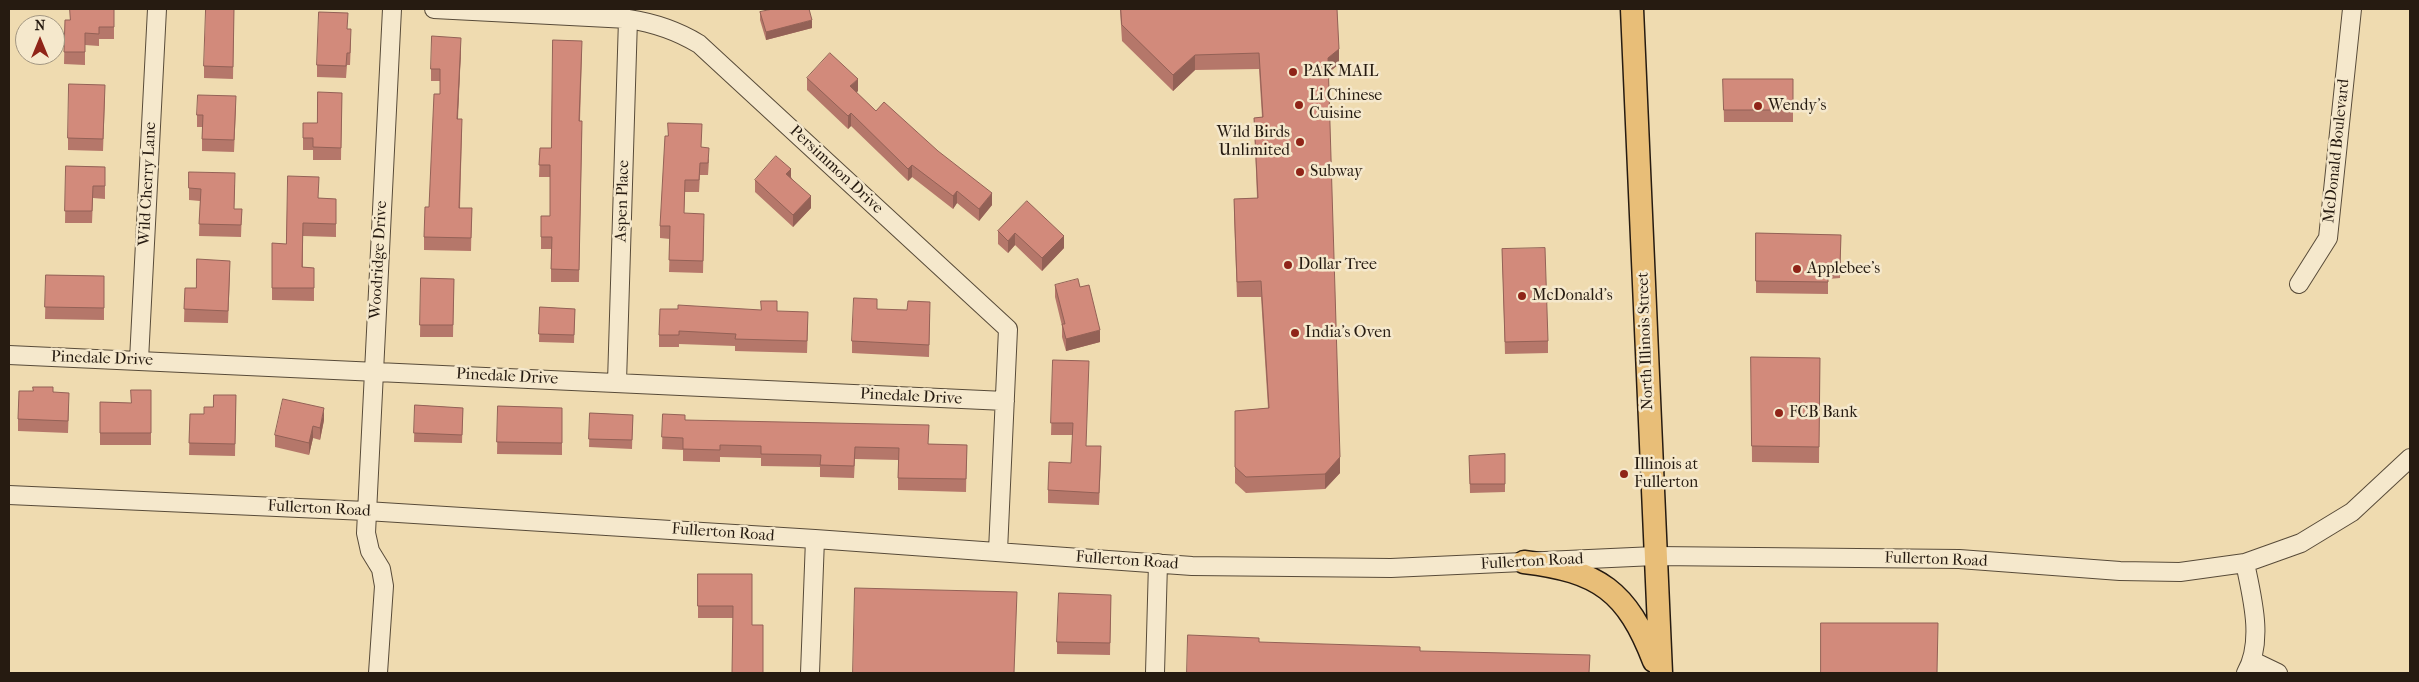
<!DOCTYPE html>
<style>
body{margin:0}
#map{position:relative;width:2419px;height:682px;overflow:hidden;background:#efdbb0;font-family:"IM FELL French Canon",serif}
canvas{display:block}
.frame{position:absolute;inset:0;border:10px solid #261b11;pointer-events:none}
.north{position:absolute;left:15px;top:15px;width:50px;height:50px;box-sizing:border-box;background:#f5e8cc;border:1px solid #a29681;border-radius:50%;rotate:0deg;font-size:14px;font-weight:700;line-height:20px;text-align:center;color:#261b11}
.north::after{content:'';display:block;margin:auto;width:18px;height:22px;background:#8f2418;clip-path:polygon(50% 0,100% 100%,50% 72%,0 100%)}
</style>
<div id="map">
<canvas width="2419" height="682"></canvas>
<div class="frame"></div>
<div class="north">N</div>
</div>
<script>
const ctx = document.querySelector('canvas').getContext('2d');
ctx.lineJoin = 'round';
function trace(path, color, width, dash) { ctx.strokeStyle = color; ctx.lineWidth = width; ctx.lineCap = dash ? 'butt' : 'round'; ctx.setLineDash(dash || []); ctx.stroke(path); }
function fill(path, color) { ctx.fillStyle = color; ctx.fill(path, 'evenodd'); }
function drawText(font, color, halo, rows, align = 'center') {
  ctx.font = font + ' "IM FELL French Canon",serif'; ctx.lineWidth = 5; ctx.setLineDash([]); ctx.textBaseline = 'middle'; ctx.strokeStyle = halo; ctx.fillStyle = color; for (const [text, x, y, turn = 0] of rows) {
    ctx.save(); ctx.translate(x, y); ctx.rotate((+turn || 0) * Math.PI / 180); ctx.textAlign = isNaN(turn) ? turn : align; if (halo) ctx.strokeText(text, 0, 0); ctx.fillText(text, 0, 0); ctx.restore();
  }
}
const minor = new Path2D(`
 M434 9 628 19C655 23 676 30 699 44L1008 329 998 551
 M2299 284 2328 238 2352 9
 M9 355 1005 401
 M139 360 157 9
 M617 382 628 19
 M9 495 366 511 815 539 1192 566 1391 568 1655 556 1959 559 2120 571 2180 572 2245 563
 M2253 661 2278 673
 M378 673 384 586 381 569 370 551 366 533 392 9
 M810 673 815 539
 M1155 673 1158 563
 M2246 673C2264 641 2252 597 2245 563L2301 543 2352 512 2410 458`);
const major = new Path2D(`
 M1632 9 1661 673
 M1524 562C1599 571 1627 591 1654 661`);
const wall = new Path2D(`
 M114 9V39H99V46L85 45V65L64 64 65 20H70Z
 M234 9 233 79 204 78V66Z
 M1120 9H1337L1339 64 1328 73 1340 473 1325 489 1246 493 1235 483V411L1268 408 1261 297H1237L1234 215V199L1257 198 1254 118 1262 117 1259 69 1195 70 1173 91 1122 41Z
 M760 12 812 28 766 40 760 20Z
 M348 29 351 41 350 65H347L346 78 317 77V65Z
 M461 50 458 119 462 131 460 208H472L471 251 424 250V237L429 207 440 94V81H431V69Z
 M582 53 580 121 582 133 579 282H551V249H541V216H550V177H539L540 148H551Z
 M807 78 858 91 856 92 876 111 992 205 979 221 957 203 953 209 912 177 908 181 851 126 848 129 807 90Z
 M1723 79H1793V122H1724Z
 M342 93 341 160H313V150H303V123H317Z
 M105 97 103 151 68 150V138Z
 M236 108 234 152 202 151V127H197V115Z
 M702 147 709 160 708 175H700L699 192H685L684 213 704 226 703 273 669 272 670 239 660 238V226Z
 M66 166 105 167V199L93 198 92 223H65Z
 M791 177 811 208 793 227 755 192V180Z
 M235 185 234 209H242L241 237 199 236 200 201 189 200V188Z
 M318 198 336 199V237L303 236V267L314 268V301L272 300V243L286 244Z
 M1027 201 1064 248 1042 271 1015 245 1008 253 998 244V231Z
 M1756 233 1841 235 1840 278 1828 279V294L1756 293Z
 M1502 249 1548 341V353L1505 354Z
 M230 273 228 323 184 322 185 288H196Z
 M46 275 104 276V320L45 319Z
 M421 278 454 279 453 337H420Z
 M1055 285 1100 342 1066 351 1062 337V326L1055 297Z
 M540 307 575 309 574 343 539 342Z
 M877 309 930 314 929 357 852 353V341Z
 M777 311 808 324 807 353 735 351V346L679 344V347H659V335Z
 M1751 357 1820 358 1819 463 1752 462Z
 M1053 360 1086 446 1101 459 1099 505 1048 503V490L1071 463 1073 435H1051Z
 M151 390V445H100V402L131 403Z
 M53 392 69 405 68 433 18 431V419Z
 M236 395 235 456 189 455 190 414H204L213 407Z
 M415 405 463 408 462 443 414 442Z
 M498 406 562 408V455L497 454Z
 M590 413 633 415 632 449 589 447Z
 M663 414 685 420 929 444 967 445 966 492 898 490V460L855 459 854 478 820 477V467L761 466V458L720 457V462L683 461V450L662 449Z
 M324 420 320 440 313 438 309 455 275 447V435Z
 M1505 454V492L1470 493 1469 456Z
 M698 574H752V625L733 618H698Z
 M1111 595 1110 655 1057 654V642Z`);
const shadedWall = new Path2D(`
 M812 20V28L766 40V32Z
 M461 38V50L457 131V119Z
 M1339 49V64L1328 73V58Z
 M1195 55V70L1173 91V75Z
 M858 79V91L850 99V86Z
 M851 113V126L848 129V116Z
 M912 165V177L908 181V169Z
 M791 169V181L786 174Z
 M957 191V203L953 209V196Z
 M992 193V205L979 221V209Z
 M811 196V208L793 227V215Z
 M1015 233V245L1008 253V241Z
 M1064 236V248L1042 271V258Z
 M1100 330V342L1066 351V339Z
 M324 408V420L320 440V428Z
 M313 426V438L309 455V443Z
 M1340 457V473L1325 489V474Z`);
const building = new Path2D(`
 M70 9H114V27H99V34L85 33V52H64L65 20H70Z
 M206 9H234L233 67 204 66Z
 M773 9H809L812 20 766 32 760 12Z
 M1121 9H1337L1339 49 1328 58 1340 457 1325 474 1246 477 1235 467V411L1269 408 1261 281 1237 282 1234 199 1258 198 1254 118 1263 117 1259 53 1195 55 1173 75 1122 25Z
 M319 12 348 13 347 29H351L350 53H347L346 66 317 65Z
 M432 36 461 38 457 119H462L459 208H472L471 238 424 237 425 207H429L434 94H440V69H431Z
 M553 40 582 41 579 121H582L579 270 551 269 552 237H541V216H550V165H539L540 148H551Z
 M830 53 858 79 850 86 876 111 884 102 938 151 992 193 979 209 957 191 953 196 912 165 908 169 851 113 848 116 807 78Z
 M1723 79H1793V110H1724Z
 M69 84 105 85 103 139 68 138Z
 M318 92 342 93 341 148 313 147V138H303V123H317Z
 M198 95 236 96 234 140 202 139 203 115H197Z
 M668 123 702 124 701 147 709 148 708 163H700L699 180H685L684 213 704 214 703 261 669 260 670 226H660L665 136H668Z
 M776 156 791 169 786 174 811 196 793 215 755 180Z
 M66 166 105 167V186H93L92 211H65Z
 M189 172 235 173 234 209H242L241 225 199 224 201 189 189 188Z
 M288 176 319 177 318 198 336 199V224L303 223 302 267 314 268V288H272V243L286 244Z
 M1027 201 1064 236 1042 258 1015 233 1008 241 998 231Z
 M1756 233 1841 235 1840 266H1828V282L1756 281Z
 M1545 248 1548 341 1505 342 1502 249Z
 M197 259 230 261 228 311 184 309 185 288H196Z
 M46 275 104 276V308L45 307Z
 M421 278 454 279 453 325H420Z
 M1078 279 1080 287 1089 285 1100 330 1066 339 1062 324H1065L1055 285Z
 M854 298 877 299V309L907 310 908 301 930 302 929 345 852 341Z
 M761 301H777V311L808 312 807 341 735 339 736 334 679 331V335H659L660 309H678V305L761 310Z
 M540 307 575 309 574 335 539 334Z
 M1751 357 1820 358 1819 447 1752 446Z
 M1053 360 1089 361 1086 446H1101L1099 493 1048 490 1049 462 1071 463 1073 423H1051Z
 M33 387H53V392L69 393 68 421 18 419 19 391H33Z
 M131 390H151V433H100V402L131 403Z
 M214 395H236L235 444 189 443 190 414H204V407H213Z
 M283 399 324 408 320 428 313 426 309 443 275 435Z
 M415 405 463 408 462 435 414 433Z
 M498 406 562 408V443L497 442Z
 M590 413 633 415 632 440 589 439Z
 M663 414 685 415V420L929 425 928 444 967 445 966 479 898 478 899 448 855 447 854 466 820 465 821 455 761 454V446L720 445V450L683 449V438L662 437Z
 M1505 454V484H1470L1469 456Z
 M698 574H752V625H763V673H732L733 606H698Z
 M855 588 1017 592 1014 673H853Z
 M1059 593 1111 595 1110 643 1057 642Z
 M1821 623H1938L1937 673H1821Z
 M1188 635 1259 638V642L1420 647V651L1590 655 1589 673H1187Z`);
const markers = [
 [1293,72,5,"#8f2418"],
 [1299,105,5,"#8f2418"],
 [1758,106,5,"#8f2418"],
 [1300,142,5,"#8f2418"],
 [1300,172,5,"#8f2418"],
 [1288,265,5,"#8f2418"],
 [1797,269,5,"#8f2418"],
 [1522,296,5,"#8f2418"],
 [1295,333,5,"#8f2418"],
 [1779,413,5,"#8f2418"],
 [1624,474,5,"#8f2418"]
];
const poiNames = [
 ["PAK MAIL",1303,72],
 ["Li Chinese",1309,96],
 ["Cuisine",1309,114],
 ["Wendy's",1768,106],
 ["Wild Birds",1290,133,"right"],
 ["Unlimited",1290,151,"right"],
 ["Subway",1310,172],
 ["Dollar Tree",1298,265],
 ["Applebee's",1807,269],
 ["McDonald's",1532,296],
 ["India's Oven",1305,333],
 ["FCB Bank",1789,413],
 ["Illinois at",1634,465],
 ["Fullerton",1634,483]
];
const streetNames = [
 ["McDonald Boulevard",2337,151,-84],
 ["Persimmon Drive",836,170,43],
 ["Wild Cherry Lane",148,184,-87],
 ["Aspen Place",623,201,-88],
 ["Woodridge Drive",379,260,-87],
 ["North Illinois Street",1646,341,-92],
 ["Pinedale Drive",102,359,2],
 ["Pinedale Drive",507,377,3],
 ["Pinedale Drive",911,397,3],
 ["Fullerton Road",319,509,3],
 ["Fullerton Road",723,533,4],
 ["Fullerton Road",1936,560,2],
 ["Fullerton Road",1127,561,4],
 ["Fullerton Road",1532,562,-3]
];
trace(minor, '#584b39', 20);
trace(major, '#261b11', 25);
trace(minor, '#f5e8cc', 18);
trace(major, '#e8be78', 22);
fill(wall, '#b5776a');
fill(shadedWall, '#936156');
fill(building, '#d28a7b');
trace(building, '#936156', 1);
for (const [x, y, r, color] of markers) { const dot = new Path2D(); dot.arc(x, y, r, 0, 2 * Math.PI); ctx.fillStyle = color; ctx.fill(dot); trace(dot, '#f5e8cc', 2); }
drawText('16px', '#261b11', '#f5e8cc', poiNames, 'left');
drawText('16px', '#261b11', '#f5e8cc', streetNames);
</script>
